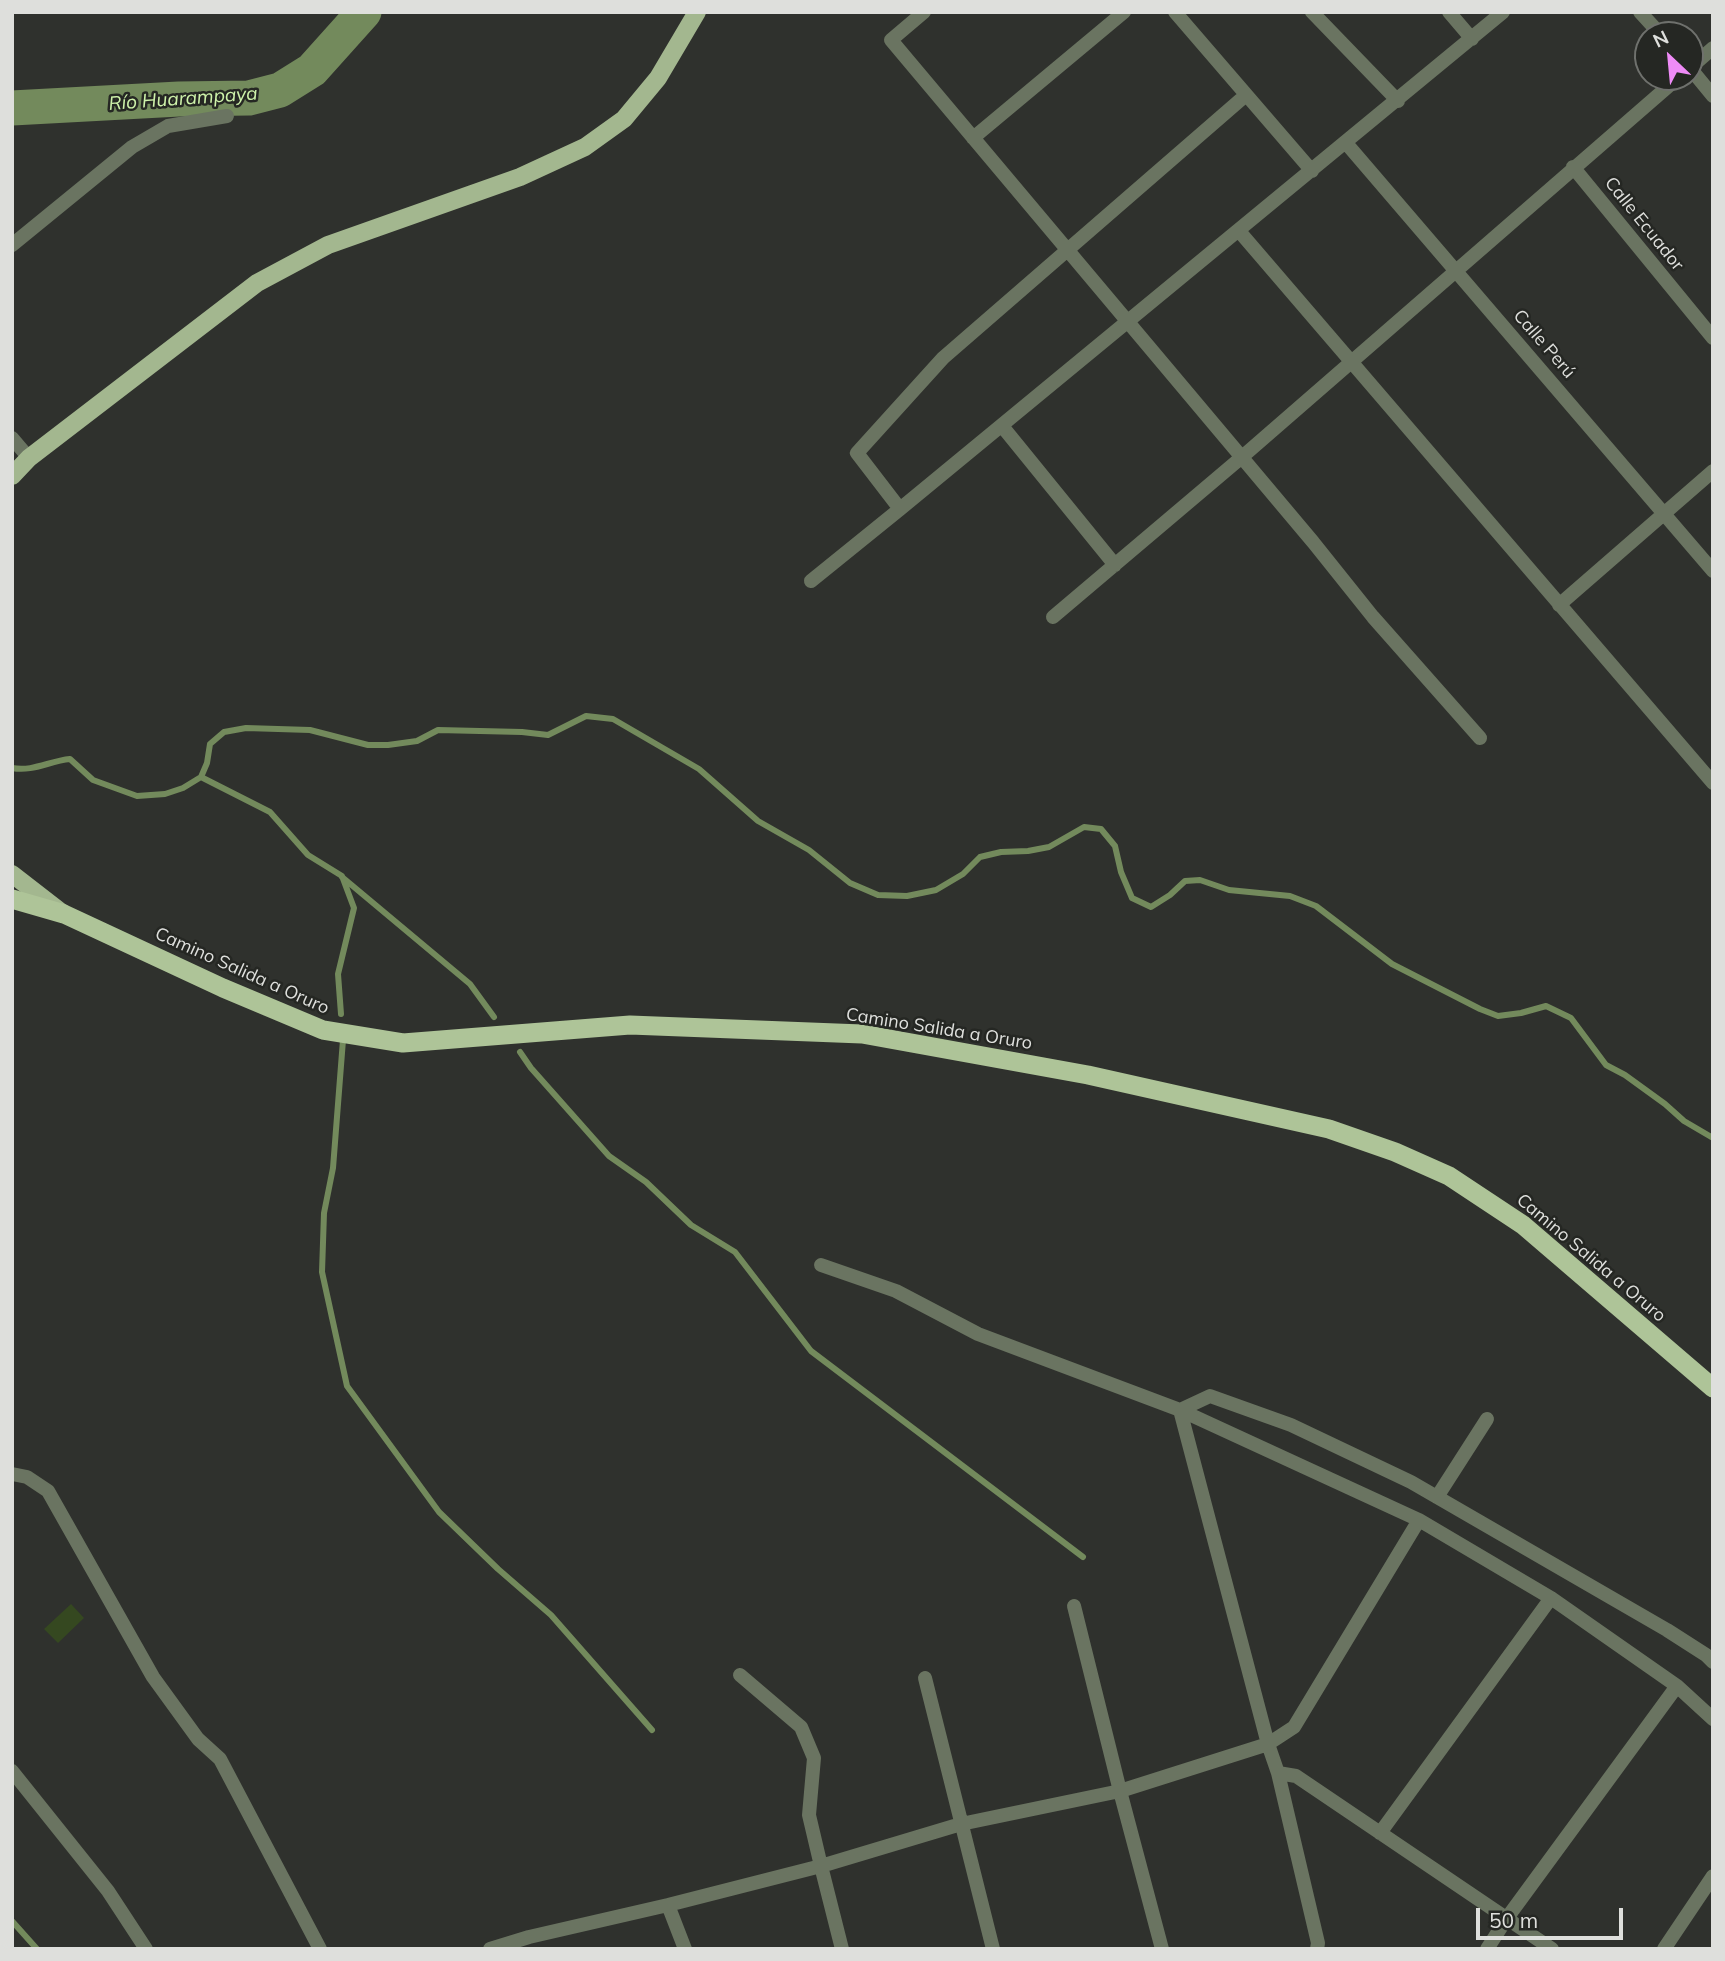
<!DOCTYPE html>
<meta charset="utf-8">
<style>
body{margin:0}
#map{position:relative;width:1725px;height:1961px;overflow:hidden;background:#2f312d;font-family:Mulish,sans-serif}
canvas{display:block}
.frame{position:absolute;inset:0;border:14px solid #dedfdc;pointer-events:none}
.north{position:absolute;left:1634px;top:21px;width:70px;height:70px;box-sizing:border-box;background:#252723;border:2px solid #6f716d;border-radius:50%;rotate:334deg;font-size:19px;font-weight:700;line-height:28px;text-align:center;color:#dedfdc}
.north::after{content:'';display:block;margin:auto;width:24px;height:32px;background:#ef8bf7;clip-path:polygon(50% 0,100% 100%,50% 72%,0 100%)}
.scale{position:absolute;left:1476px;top:1908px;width:147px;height:32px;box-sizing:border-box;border:4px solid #dedfdc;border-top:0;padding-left:9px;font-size:21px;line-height:24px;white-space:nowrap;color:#dedfdc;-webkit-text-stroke:5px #252723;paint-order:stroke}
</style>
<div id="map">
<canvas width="1725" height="1961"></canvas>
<div class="frame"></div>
<div class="north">N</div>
<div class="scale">50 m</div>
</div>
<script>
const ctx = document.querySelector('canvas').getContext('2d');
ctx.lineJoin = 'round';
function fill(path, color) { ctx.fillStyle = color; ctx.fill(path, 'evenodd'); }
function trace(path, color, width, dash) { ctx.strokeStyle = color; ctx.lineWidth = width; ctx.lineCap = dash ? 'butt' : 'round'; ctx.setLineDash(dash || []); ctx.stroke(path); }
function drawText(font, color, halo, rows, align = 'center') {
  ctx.font = font + ' Mulish,sans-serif'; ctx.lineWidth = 5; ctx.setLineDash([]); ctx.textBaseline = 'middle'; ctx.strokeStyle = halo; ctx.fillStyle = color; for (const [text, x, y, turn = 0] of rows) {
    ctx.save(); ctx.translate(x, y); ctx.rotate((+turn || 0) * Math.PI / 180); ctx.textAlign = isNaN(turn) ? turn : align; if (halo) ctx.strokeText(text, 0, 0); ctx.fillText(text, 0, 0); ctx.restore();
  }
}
const green = new Path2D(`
 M71 1604 84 1618 58 1643 44 1629Z`);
const stream = new Path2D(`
 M12 768C33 772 49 761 70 759L93 780 137 796 165 794 183 788 201 777 207 763 210 744 224 732 246 728 310 730 368 745H388L417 741 438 730 522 732 548 735 586 716 613 719 699 769 758 821 809 850 850 883 878 895 907 896 936 890 963 874 980 857 1001 852 1028 851 1049 847 1084 827 1101 829 1115 846 1121 872 1132 898 1151 907 1170 895 1185 881 1200 880 1229 890 1290 896 1316 906 1392 964 1480 1009 1498 1016 1521 1013 1546 1006 1571 1018 1606 1065 1625 1075 1665 1104 1684 1121 1713 1138
 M201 777 270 812 308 855 342 876 354 908 338 974 341 1014
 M342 877 470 984 494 1017
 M343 1040 333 1168 324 1213 322 1272 347 1386 439 1512 498 1569 551 1615 652 1730
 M520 1052 531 1068 609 1156 646 1182 691 1225 735 1252 811 1351 1083 1557
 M12 1921 37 1949`);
const river = new Path2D(`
 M12 108 179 99 249 98 280 90 312 70 364 12`);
const minor = new Path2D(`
 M924 12 891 40 1313 542 1373 617 1480 738
 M1175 12 1312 171
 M1312 12 1398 101
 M1449 12 1472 39
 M1640 12 1661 35
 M1690 68 1713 96
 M1690 68 1713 48
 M973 138 1124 12
 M1346 143 1713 571
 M1573 167 1713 338
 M1239 231 1713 783
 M12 245 132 147 168 126 227 116
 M1002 426 1115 565
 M12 438 29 458
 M900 509 857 453 943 358 1246 95
 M811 581 900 509 1503 12
 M1559 605 1713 471
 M1053 617 1242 457 1679 77
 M821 1265 896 1291 978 1334 1180 1410 1419 1520 1551 1598 1677 1686 1713 1719
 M12 1474 27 1477 48 1491 153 1677 198 1739 220 1759 320 1949
 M1437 1497 1487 1419
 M1419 1520 1294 1727 1268 1744 1180 1410 1210 1396 1291 1425 1411 1482 1667 1630 1706 1655 1713 1662
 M1074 1606 1120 1791 1162 1949
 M925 1678 993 1949
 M12 1771 108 1891 146 1949
 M1278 1773 1318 1943 1317 1949
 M1380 1833 1551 1598
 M668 1905 685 1949
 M490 1949 529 1937 668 1905 821 1866 809 1815 814 1758 801 1727 740 1675
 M842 1949 821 1866 961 1824 1120 1791 1268 1744 1278 1773 1296 1776 1552 1949
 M1487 1949 1507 1918 1677 1686
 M1664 1949 1713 1876`);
const primary = new Path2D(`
 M12 476 29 458 257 283 328 245 520 177 585 147 624 119 658 78 697 12
 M12 874 61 912`);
const trunk = new Path2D(`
 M12 899 64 914 223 988 323 1030 403 1043 630 1025 862 1034 1088 1075 1329 1129 1395 1152 1449 1176 1523 1225 1713 1388`);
const streetNames = [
 ["Calle Ecuador",1644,224,51],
 ["Calle Perú",1544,344,49],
 ["Camino Salida a Oruro",242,971,24],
 ["Camino Salida a Oruro",939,1029,9],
 ["Camino Salida a Oruro",1591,1258,40]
];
const waterNames = [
 ["Río Huarampaya",183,99,-4]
];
fill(green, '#354820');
trace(stream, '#738a5c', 6);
trace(river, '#738a5c', 35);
trace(minor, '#6a7461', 14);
trace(primary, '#a3b78f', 18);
trace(trunk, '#aec498', 19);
drawText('18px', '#dedfdc', '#252723', streetNames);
drawText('italic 19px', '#cef2aa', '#252723', waterNames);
</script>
